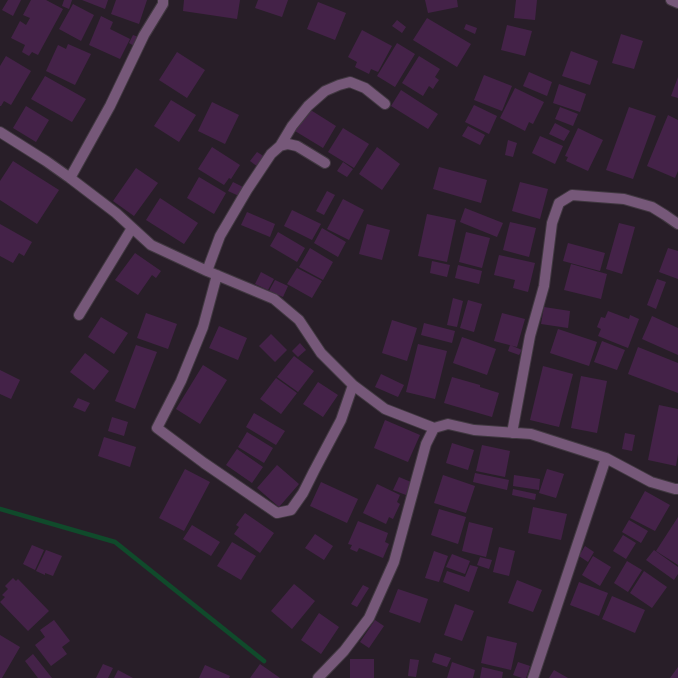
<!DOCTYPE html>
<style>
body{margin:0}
canvas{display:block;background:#281e28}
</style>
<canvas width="678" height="678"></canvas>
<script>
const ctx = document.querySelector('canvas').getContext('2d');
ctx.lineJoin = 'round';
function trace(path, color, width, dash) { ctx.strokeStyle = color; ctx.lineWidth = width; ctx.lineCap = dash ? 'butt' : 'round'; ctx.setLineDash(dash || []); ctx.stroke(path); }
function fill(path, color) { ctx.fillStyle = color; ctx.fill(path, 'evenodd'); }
const stream = new Path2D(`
 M0 509 115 542 264 661`);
const building = new Path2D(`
 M8 0H21L13 16 2 10Z
 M31 0H46L63 9 38 55 32 52 29 56 22 52 25 45 11 38 20 21 26 25 30 18 23 15Z
 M64 0H72L69 9 62 6Z
 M82 0H108L105 9Z
 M116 0H147L139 24 111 14Z
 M184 0H240L237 19 183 11Z
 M258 0H288L282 17 255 8Z
 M425 0H457L458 7 428 13Z
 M516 0H537L535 20 514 18Z
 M318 2 346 13 335 40 307 29Z
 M73 4 94 15 81 41 59 29Z
 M101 16 113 22 110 29 130 39 120 59 89 45Z
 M427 18 471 44 457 67 413 40Z
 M397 20 406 27 402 33 392 26Z
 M466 24 477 28 475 34 464 29Z
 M507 25 532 31 525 56 501 50Z
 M362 30 392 46 378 72 371 69 369 74 355 67 357 62 348 57Z
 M621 34 643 41 634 69 612 63Z
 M133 35 141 38 136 47 129 43Z
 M397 43 415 54 395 87 377 76Z
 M68 44 91 54 75 85 46 71 58 45 66 49Z
 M571 51 598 61 590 85 562 76Z
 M177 52 205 70 187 98 159 80Z
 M6 56 31 71 11 105 4 101 1 106H0V66Z
 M419 56 440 69 435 77 439 80 436 84 433 89 429 86 423 96 402 83Z
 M529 72 552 82 547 96 523 86Z
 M484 75 512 86 502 111 474 100Z
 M45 76 86 99 72 122 31 99Z
 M678 77V98L671 96Z
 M559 84 586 94 580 112 553 103Z
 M515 88 544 102 533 124 529 122 525 131 500 118Z
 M401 90 438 114 428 129 391 106Z
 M171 100 196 115 179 142 154 126Z
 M212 102 239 115 225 144 198 131Z
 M474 105 497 116 489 134 465 122Z
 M26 106 49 120 36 142 13 128Z
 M560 107 578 114 573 126 555 119Z
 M629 107 656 116 633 179 606 170Z
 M309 109 336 126 323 148 295 131Z
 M668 115 678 120V171L675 178 647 166Z
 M555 123 570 131 564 141 549 134Z
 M468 126 485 135 480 145 462 136Z
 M343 128 369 144 354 168 328 152Z
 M578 128 603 140 588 171 566 161 568 157 565 156Z
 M540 136 563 146 555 164 532 153Z
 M508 140 517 143 513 157 505 155Z
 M212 147 240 165 231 179 229 178 224 185 198 169Z
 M377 147 400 164 382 190 359 174Z
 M257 152 265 157 258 167 250 161Z
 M13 161 59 190 37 224 0 200V181Z
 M343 162 353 169 347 177 337 171Z
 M439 167 487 180 481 203 433 189Z
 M136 168 158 183 134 216 113 201Z
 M199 177 226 193 214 214 187 198Z
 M233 182 243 187 239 196 228 191Z
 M520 182 548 189 540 219 512 211Z
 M327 191 335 195 324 215 316 211Z
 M160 198 198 223 184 244 146 220Z
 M343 199 364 210 349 240 327 229Z
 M465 208 503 223 497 237 460 222Z
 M292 210 321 224 312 240 284 226Z
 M247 212 275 224 270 237 241 225Z
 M427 214 456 220 447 262 418 256Z
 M510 222 536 228 529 257 503 250Z
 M619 223 635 227 622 274 606 269Z
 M0 224 32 242 24 256 19 253 13 263 0 256Z
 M367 224 390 230 382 260 359 254Z
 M322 228 346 242 338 257 314 243Z
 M278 232 305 248 297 262 270 246Z
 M466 232 490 238 482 268 459 262Z
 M568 243 605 253 600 271 563 261Z
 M310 248 333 262 323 280 299 267Z
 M668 248 678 251V279L659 272Z
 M135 253 161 271 156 278 152 275 138 295 115 280Z
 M499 255 535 263 528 292 513 288 515 280 494 275Z
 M432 261 450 265 447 277 430 273Z
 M571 264 607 274 601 299 564 290Z
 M458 265 482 271 479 284 455 278Z
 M297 268 322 281 312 298 287 284Z
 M261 272 274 279 268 290 255 284Z
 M657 279 666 282 656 309 647 305Z
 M275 280 288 286 283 297 269 291Z
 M453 298 463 301 457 327 447 325Z
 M468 300 482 304 474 332 460 328Z
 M544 307 570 311 568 328 541 324Z
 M608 311 629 319 630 315 639 319 628 348 598 336 601 329 597 327 601 317 605 318Z
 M146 313 177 324 168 349 137 338Z
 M502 313 525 319 517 347 494 341Z
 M652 316 678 328V355L642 339Z
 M101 317 128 333 114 354 88 337Z
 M392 320 417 328 407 361 382 353Z
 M424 323 455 331 452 343 421 335Z
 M219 326 247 338 238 360 209 348Z
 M558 329 597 342 589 366 550 353Z
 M271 334 287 350 275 362 259 346Z
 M462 337 496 349 487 375 453 363Z
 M602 341 625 350 617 370 594 362Z
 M300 343 306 350 298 357 292 351Z
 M418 344 447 351 435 399 406 392Z
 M136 345 157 352 135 409 115 401Z
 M510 345 522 350 519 355 508 351Z
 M638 347 678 363V393L628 374Z
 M85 353 109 371 94 390 70 372Z
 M294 356 314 371 298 392 277 377Z
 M203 365 227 380 200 424 176 409Z
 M543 366 573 374 559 427 530 420Z
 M0 370 20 380 11 399 0 394Z
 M381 374 404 385 398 397 375 387Z
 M581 376 607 381 597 433 571 428Z
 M452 377 480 385V387L499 393 492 417 444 403Z
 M276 378 297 393 281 414 260 399Z
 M318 382 338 395 323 417 303 404Z
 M78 398 90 403 85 412 73 407Z
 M659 405 678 409V454L676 466 648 460Z
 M254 413 285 431 276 445 246 427Z
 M112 417 128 422 124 436 108 431Z
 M385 420 420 435 408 462 374 448Z
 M247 432 273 448 264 463 238 447Z
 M625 433 635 435 632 451 622 449Z
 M104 437 136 447 130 467 98 456Z
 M452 443 474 450 468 470 446 463Z
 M482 445 510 451 505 477 476 471Z
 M237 449 263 467 252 483 226 465Z
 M277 465 299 484 279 507 257 488Z
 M185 469 210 482 184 531 159 518Z
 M547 469 564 474 556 498 539 493Z
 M475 473 509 480 507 490 473 482Z
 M443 475 475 486 466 513 434 503Z
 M514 475 540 479 539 490 513 486Z
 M399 477 411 482 406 495 393 490Z
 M321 482 358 499 347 523 310 506Z
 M377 484 400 495 397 502 400 504 393 519 389 517 386 524 363 513Z
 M513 489 536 494 535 500 512 495Z
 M645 491 670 505 655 531 630 518Z
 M533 507 567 514 561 540 528 533Z
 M439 509 466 517 458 544 431 535Z
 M245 513 274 533 260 553 234 534 239 527 236 525Z
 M678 517V565L656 551Z
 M629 520 648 531 641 543 622 532Z
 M358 521 388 533 385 542 389 544 383 558 359 548 357 552 350 549 352 545 348 544Z
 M469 522 493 528 486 557 462 551Z
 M192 525 220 542 211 556 183 539Z
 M315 534 333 546 324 560 305 548Z
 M623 535 636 543 626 559 613 551Z
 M232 542 256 556 241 580 217 566Z
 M32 545 44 550 35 570 23 564Z
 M585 546 594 552 588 562 579 556Z
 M499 547 515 551 509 576 493 572Z
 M46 550 62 556 53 576 45 573V575L36 571Z
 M654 550 678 567V574L674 580 646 560Z
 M434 551 448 556 439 582 425 578Z
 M452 554 470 561 465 574 446 567Z
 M593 556 611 567 600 586 582 575Z
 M480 557 492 560 489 569 477 565Z
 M627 561 642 570 628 592 614 583Z
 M470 565 478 567 469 592 443 582 447 571 465 577Z
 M644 571 667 587 652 608 630 593Z
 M13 578 16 581 18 579 49 611 28 631 0 602 5 597 2 595 8 589 5 586Z
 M517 580 542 590 533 612 508 603Z
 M579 582 608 593 599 616 570 605Z
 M294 584 315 601 292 629 271 611Z
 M363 585 369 588 357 607 351 604Z
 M398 589 428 599 420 623 389 612Z
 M612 596 645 610 635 633 602 619Z
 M455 604 474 611 462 641 444 635Z
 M319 613 339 627 321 654 301 640Z
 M54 620 70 641 62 647 67 654 51 666 35 645 45 637 40 630Z
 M375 620 384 626 369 648 360 642Z
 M0 635 20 647 2 678H0Z
 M487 636 517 643 511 670 481 663Z
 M435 653 451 658 447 667 432 662Z
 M33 654 52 678H38L25 661Z
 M350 659H374V678H350Z
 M410 659 419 660 416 677 408 676Z
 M452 662 475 670 473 678H447Z
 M518 662 530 666 526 678H522L513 675Z
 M103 664 113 668 108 678H96Z
 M260 664 280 678H250Z
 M205 665 230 676 229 678H199Z
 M482 667 503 672 502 678H480Z
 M678 667V678H670Z
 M118 670 133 678H114Z
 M554 670 568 678H549Z`);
const minor = new Path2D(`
 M671 0 678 3
 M0 132 46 161 70 178 116 213 151 245 207 271 274 299 299 320 321 353 353 385 385 409 434 428 448 424 474 430 531 434 606 458 651 482 675 489H678
 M280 146 292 126 308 106 325 91 339 85 350 82 365 88 385 104
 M70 178 110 106 144 35 163 4V0
 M207 271 220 236 247 190 271 154 280 146 288 144 297 146 325 163
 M217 275 203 327 181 381 157 428 204 463 277 513 291 510 303 493 314 471 341 420 353 385
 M79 315 132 228
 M512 433 530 336 544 286 552 223 559 203 572 195 624 199 652 207 665 215 678 224
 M318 678 344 651 369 618 394 562 426 444 434 428
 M533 678 606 458`);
trace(stream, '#104a2b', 4.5);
fill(building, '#442248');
trace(minor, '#413841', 12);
trace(minor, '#765879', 10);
</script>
